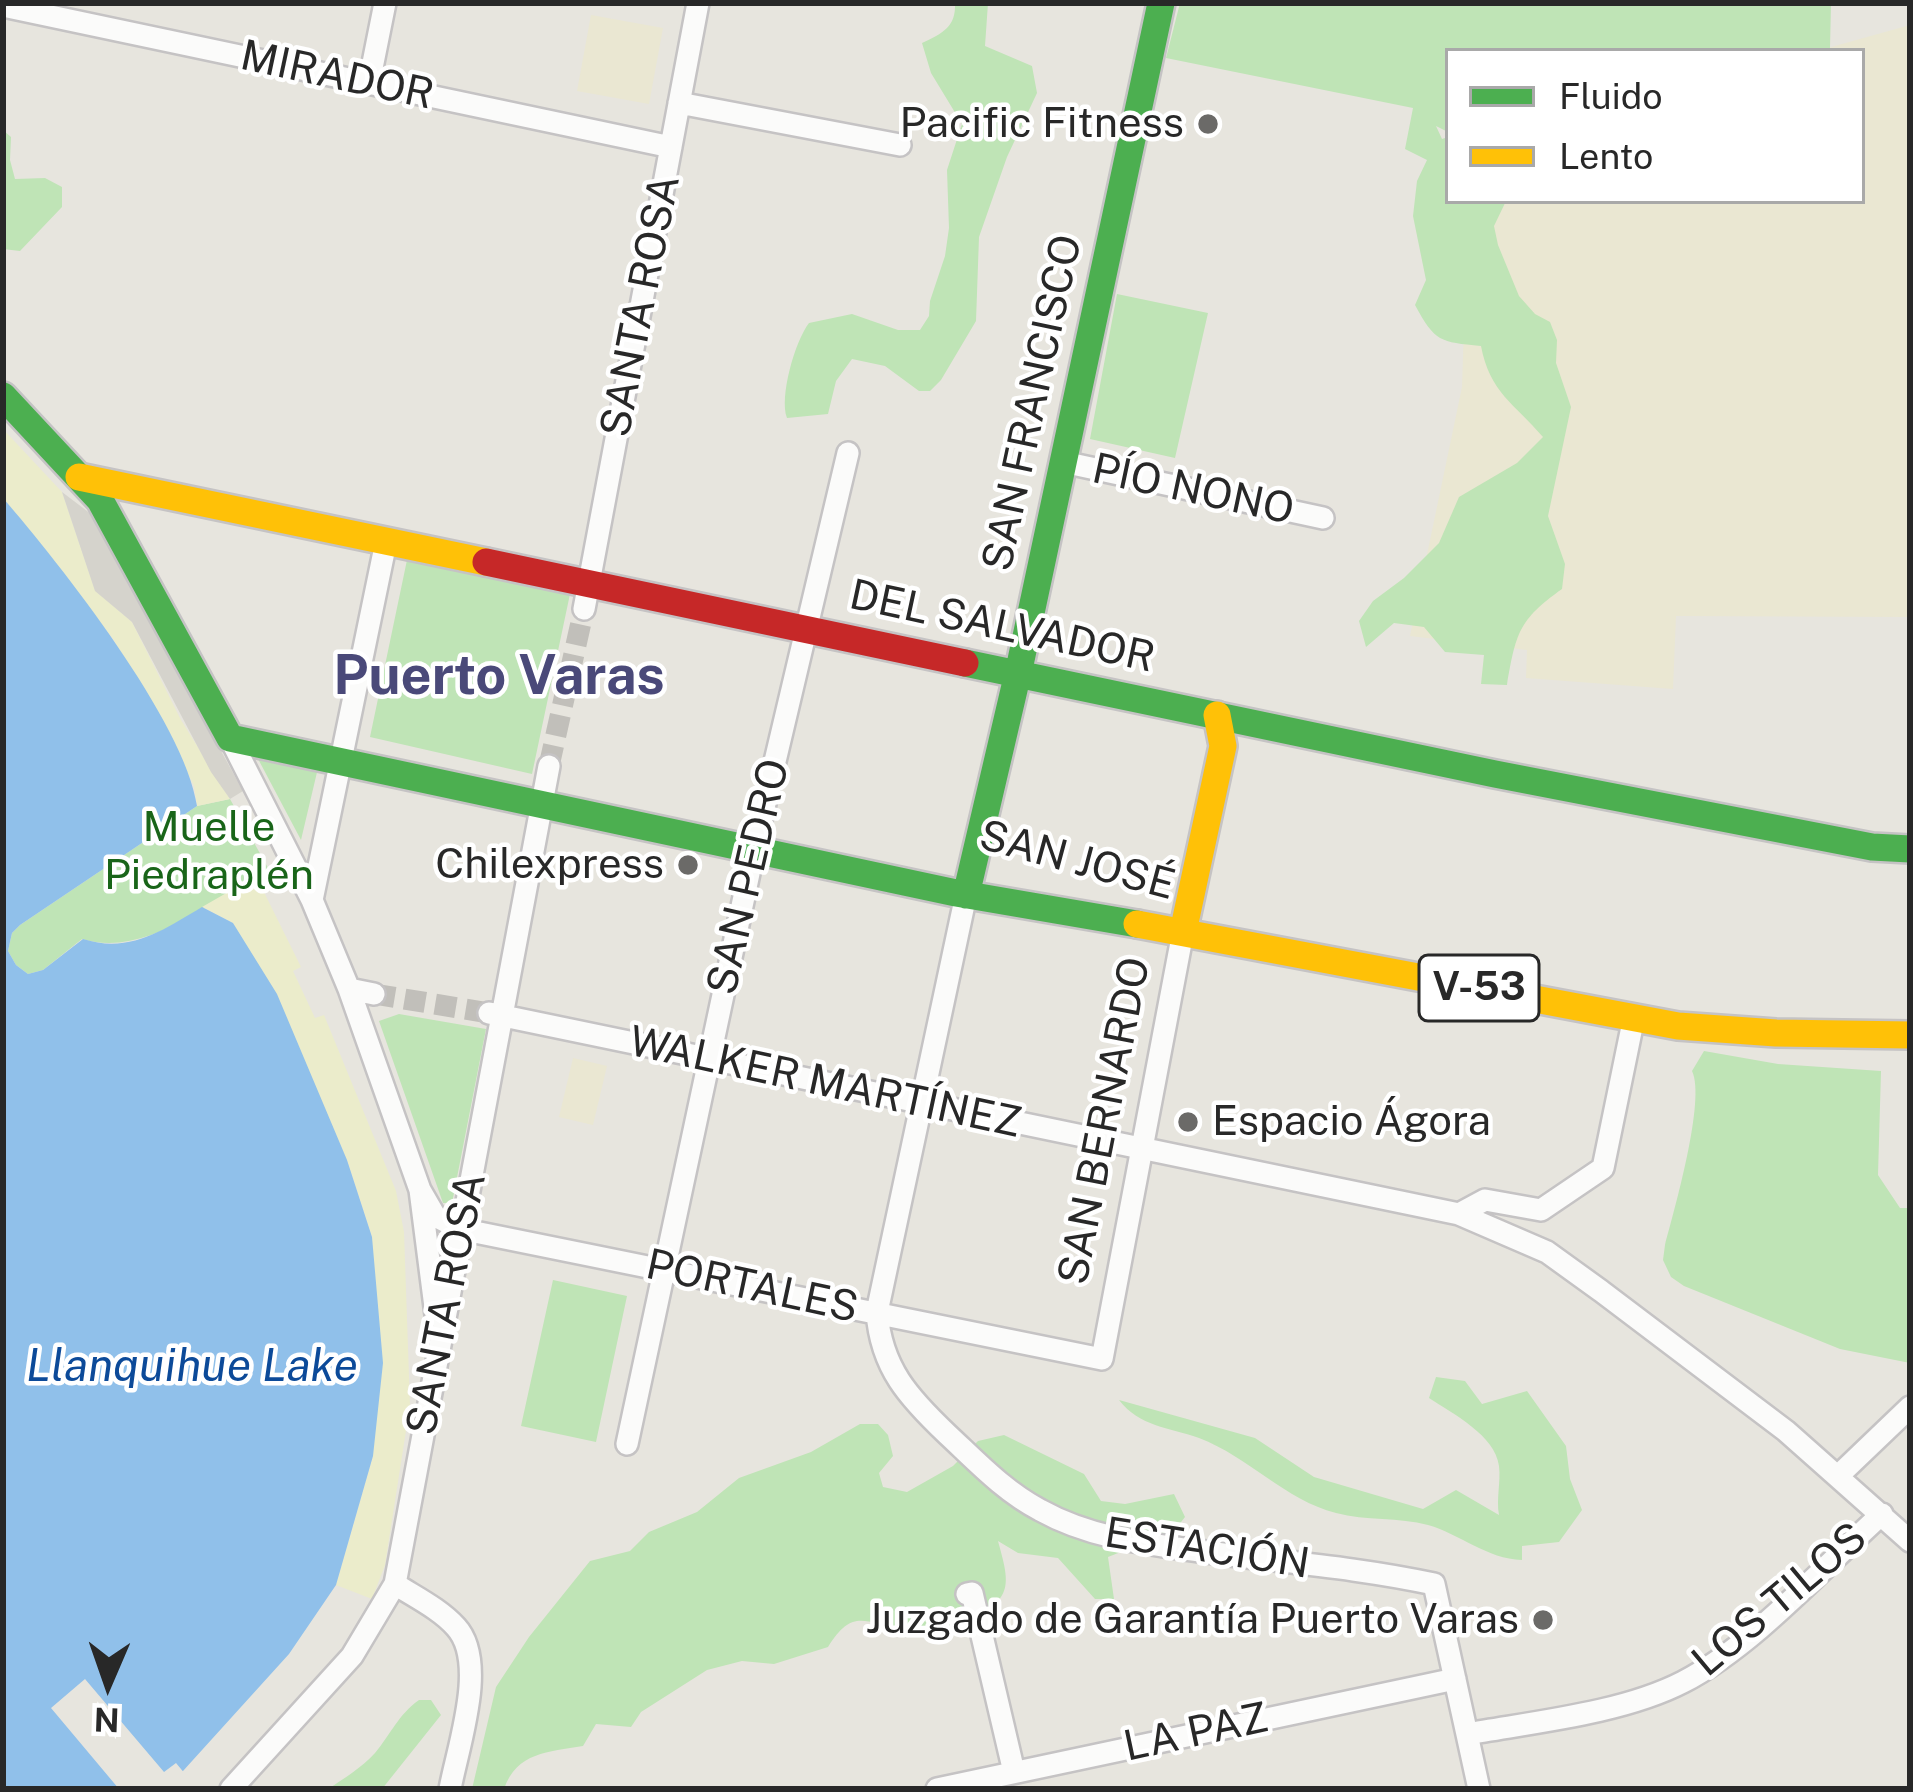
<!DOCTYPE html>
<meta charset="utf-8">
<style>
body{margin:0}
#map{position:relative;width:1913px;height:1792px;overflow:hidden;background:#e7e5de;font-family:"Public Sans",sans-serif}
canvas{display:block}
.frame{position:absolute;inset:0;border:6px solid #282828;pointer-events:none}
.legend{position:absolute;left:1445px;top:48px;width:420px;height:156px;box-sizing:border-box;background:#fff;border:3px solid #a9a9a9;margin:0;padding:15px 21px;list-style:none;font-size:36px;color:#282828}
.legend li{display:flex;align-items:center;gap:24px;height:60px}
.legend b{width:60px;border:3px solid #a9a9a9}
.north{position:absolute;left:48px;top:1624px;width:120px;height:120px;-webkit-text-stroke:9px #fff;paint-order:stroke;rotate:182deg;font-size:33px;font-weight:700;line-height:48px;text-align:center;color:#282828}
.north::after{content:'';display:block;margin:auto;width:42px;height:54px;background:#282828;clip-path:polygon(50% 0,100% 100%,50% 72%,0 100%)}
</style>
<div id="map">
<canvas width="1913" height="1792"></canvas>
<div class="frame"></div>
<ul class="legend">
<li><b style="height:15px;background:#4caf50"></b>Fluido</li>
<li><b style="height:15px;background:#ffc107"></b>Lento</li>
</ul>
<div class="north">N</div>
</div>
<script>
const ctx = document.querySelector('canvas').getContext('2d');
ctx.lineJoin = 'round';
function fill(path, color) { ctx.fillStyle = color; ctx.fill(path, 'evenodd'); }
function trace(path, color, width, dash) { ctx.strokeStyle = color; ctx.lineWidth = width; ctx.lineCap = dash ? 'butt' : 'round'; ctx.setLineDash(dash || []); ctx.stroke(path); }
function drawText(font, color, halo, rows, align = 'center') {
  ctx.font = font + ' "Public Sans",sans-serif'; ctx.lineWidth = 9; ctx.setLineDash([]); ctx.textBaseline = 'middle'; ctx.strokeStyle = halo; ctx.fillStyle = color; for (const [text, x, y, turn = 0] of rows) {
    ctx.save(); ctx.translate(x, y); ctx.rotate((+turn || 0) * Math.PI / 180); ctx.textAlign = isNaN(turn) ? turn : align; if (halo) ctx.strokeText(text, 0, 0); ctx.fillText(text, 0, 0); ctx.restore();
  }
}
const education = new Path2D(`
 M591 15 663 28 649 104 577 91Z
 M1910 25 1909 617 1676 616 1673 689 1526 678 1527 650 1410 636 1462 387 1468 201H1862V51H1817Z
 M573 1058 607 1066 593 1125 559 1117Z`);
const green = new Path2D(`
 M955 3H988L985 46 1032 66 1037 93 1007 157 979 237 976 321 941 380 930 391H919L885 366 852 359 836 381 828 414 787 418C779 397 795 341 809 323L852 314 898 330H920L929 316 930 301 945 256 949 228 947 170 962 124 931 73 922 43C943 33 956 27 955 3Z
 M1180 3H1831L1830 48 1817 51H1448V132L1436 126 1442 139 1448 137V201H1506L1494 226 1498 245 1519 296 1535 314 1550 322 1557 340 1556 363 1571 407 1548 516 1565 564 1562 589C1518 620 1516 634 1507 685L1481 684 1484 655 1445 652 1424 627 1394 623 1366 647 1359 621 1373 601 1404 578 1439 543 1459 497 1517 463 1543 437C1514 403 1490 393 1481 346 1440 342 1435 342 1415 305L1426 280 1413 216 1417 181 1427 160 1405 149 1413 108 1166 58Z
 M3 130 11 137 10 160 15 179 45 178 62 187V207L20 251 3 249Z
 M1117 294 1208 313 1175 458 1090 439Z
 M407 560 570 594 532 774 370 737Z
 M256 755 318 768 301 840Z
 M230 799 268 868C214 899 147 959 82 939L43 970 28 974 16 965 8 951 12 933 20 925 197 806Z
 M399 1014 486 1029 452 1203H443L379 1021Z
 M1704 1051 1778 1064 1881 1071 1878 1175 1900 1208H1910V1363L1840 1349 1684 1286 1671 1277 1663 1260 1665 1245C1674 1211 1706 1100 1692 1071Z
 M553 1280 627 1296 596 1442 521 1426Z
 M1436 1377 1465 1381 1482 1404 1527 1391 1566 1446 1570 1479 1582 1510 1559 1542 1522 1546V1560C1487 1559 1460 1534 1428 1525 1399 1517 1366 1521 1336 1513 1285 1500 1249 1457 1199 1438 1168 1427 1140 1427 1119 1400L1255 1438 1314 1477 1423 1509 1456 1490 1499 1515C1496 1499 1501 1482 1499 1466 1495 1435 1453 1414 1429 1398Z
 M860 1424H878L888 1435 893 1456 879 1473 883 1487 907 1492 953 1466 978 1441 1004 1435 1084 1474 1101 1501 1125 1504 1174 1494 1185 1517 1174 1531 1108 1557 1114 1599H1095L1058 1558 1018 1553 998 1541C1008 1578 1016 1600 973 1615L974 1621 925 1634 901 1635 899 1628C860 1620 851 1611 828 1647L774 1664 742 1661 707 1670 641 1712 631 1727 596 1724 583 1746C548 1752 517 1752 504 1789H472L496 1687 529 1637 590 1561 630 1551 649 1532 697 1512 739 1478 811 1452Z
 M419 1700H431L441 1715 382 1789H328C345 1778 361 1768 375 1753 391 1734 398 1715 419 1700Z`);
const sand = new Path2D(`
 M3 429 62 492 95 590 132 622 181 720 230 799 197 806 194 786 162 721 113 639 3 498Z
 M256 876 301 967 293 971 315 1018 324 1015 396 1191 404 1232 410 1405 385 1565 372 1599 336 1585 373 1456 372 1237 347 1160 233 923 202 907Z`);
const plaza = new Path2D(`
 M62 492 91 514 243 791 230 799 211 772 132 622 95 591Z`);
const water = new Path2D(`
 M3 498C60 564 185 722 197 806L20 925 12 933 8 951 16 965 28 974 43 970 83 939C130 954 163 930 202 907L233 923 277 994 347 1160 372 1237 383 1363 373 1456 336 1585 289 1654 183 1771 161 1789H3Z`);
const pier = new Path2D(`
 M85 1679 164 1772 176 1763 186 1775 169 1789H119L51 1708Z`);
const streetTunnel = new Path2D(`
 M549 766 584 609
 M374 994 489 1013`);
const street = new Path2D(`
 M3 6 671 147
 M369 83 385 3
 M679 103 900 145
 M1063 462 1323 518
 M584 609 698 3
 M230 738 312 900 349 989 420 1190 436 1315
 M966 895 877 1312C881 1368 909 1398 948 1435 977 1462 1004 1491 1040 1510 1092 1539 1149 1544 1207 1552 1283 1562 1360 1568 1434 1584L1479 1789
 M312 900 386 542
 M349 989 374 994
 M489 1013 1459 1214 1547 1252 1601 1291 1786 1431 1910 1541
 M420 1190 435 1216 460 1229 1102 1359 1183 932
 M1459 1214 1485 1200 1541 1210 1603 1168 1634 1017
 M627 1444 754 850 848 453
 M1838 1476 1910 1407
 M395 1584C415 1597 440 1609 456 1627 488 1662 458 1746 450 1789
 M967 1594 972 1593 1014 1772
 M1467 1734C1534 1722 1623 1713 1683 1682 1753 1646 1823 1567 1882 1514
 M231 1789 352 1656 395 1584 549 766
 M937 1789 1455 1679`);
const fast = new Path2D(`
 M3 396 100 500 230 738 956 893 1137 924
 M965 663 1495 774 1872 847 1910 849
 M966 895 1021 660 1161 3`);
const slow = new Path2D(`
 M79 477 486 562
 M1137 924 1678 1026 1776 1033 1910 1035
 M1183 932 1223 746 1217 715`);
const jam = new Path2D(`
 M486 562 965 663`);
const markers = [
 [1208,124,12,"#6b6a68"],
 [688,865,12,"#6b6a68"],
 [1188,1122,12,"#6b6a68"],
 [1543,1620,12,"#6b6a68"]
];
const shields = [
 [1479,988,120]
];
const shieldNames = [
 ["V-53",1479,988]
];
const streetNames = [
 ["MIRADOR",337,76,12],
 ["SANTA ROSA",641,306,-79],
 ["SAN FRANCISCO",1033,403,-78],
 ["PÍO NONO",1193,490,12],
 ["DEL SALVADOR",1002,627,12],
 ["SAN JOSÉ",1077,861,15],
 ["SAN PEDRO",749,877,-77],
 ["WALKER MARTÍNEZ",825,1083,12],
 ["SAN BERNARDO",1105,1121,-79],
 ["PORTALES",752,1287,12],
 ["SANTA ROSA",447,1304,-79],
 ["ESTACIÓN",1207,1549,9],
 ["LOS TILOS",1780,1600,-40],
 ["LA PAZ",1196,1733,-12]
];
const poiNames = [
 ["Pacific Fitness",1184,124],
 ["Chilexpress",664,865],
 ["Espacio Ágora",1212,1122,"left"],
 ["Juzgado de Garantía Puerto Varas",1519,1620]
];
const parkNames = [
 ["Muelle",209,828],
 ["Piedraplén",209,876]
];
const waterNames = [
 ["Llanquihue Lake",192,1367]
];
const districtNames = [
 ["Puerto Varas",499,677]
];
fill(education, '#eae7d2');
fill(green, '#bfe4b6');
fill(sand, '#ebeccb');
fill(plaza, '#d5d3cc');
fill(water, '#90c0ea');
fill(pier, '#e7e5de');
trace(streetTunnel, '#c1bfba', 21, [21, 10]);
trace(street, '#c5c3c4', 26);
trace(fast, '#c5c3c4', 32);
trace(slow, '#c5c3c4', 32);
trace(jam, '#c5c3c4', 32);
trace(street, '#fbfbfa', 21);
trace(fast, '#4caf50', 27);
trace(slow, '#ffc107', 27);
trace(jam, '#c62828', 27);
for (const [x, y, r, color] of markers) { const dot = new Path2D(); dot.arc(x, y, r, 0, 2 * Math.PI); ctx.fillStyle = color; ctx.fill(dot); trace(dot, '#fff', 4.5); }
for (const [x, y, w] of shields) { const box = new Path2D(); box.roundRect(x - w / 2, y - 33, w, 66, 9); ctx.fillStyle = '#fff'; ctx.fill(box); trace(box, '#282828', 3); }
drawText('bold 39px', '#282828', null, shieldNames);
drawText('42px', '#282828', '#fff', streetNames);
drawText('42px', '#282828', '#fff', poiNames, 'right');
drawText('42px', '#196519', '#fff', parkNames);
drawText('italic 45px', '#0c4a99', '#fff', waterNames);
drawText('bold 54px', '#4a4979', '#fff', districtNames);
</script>
